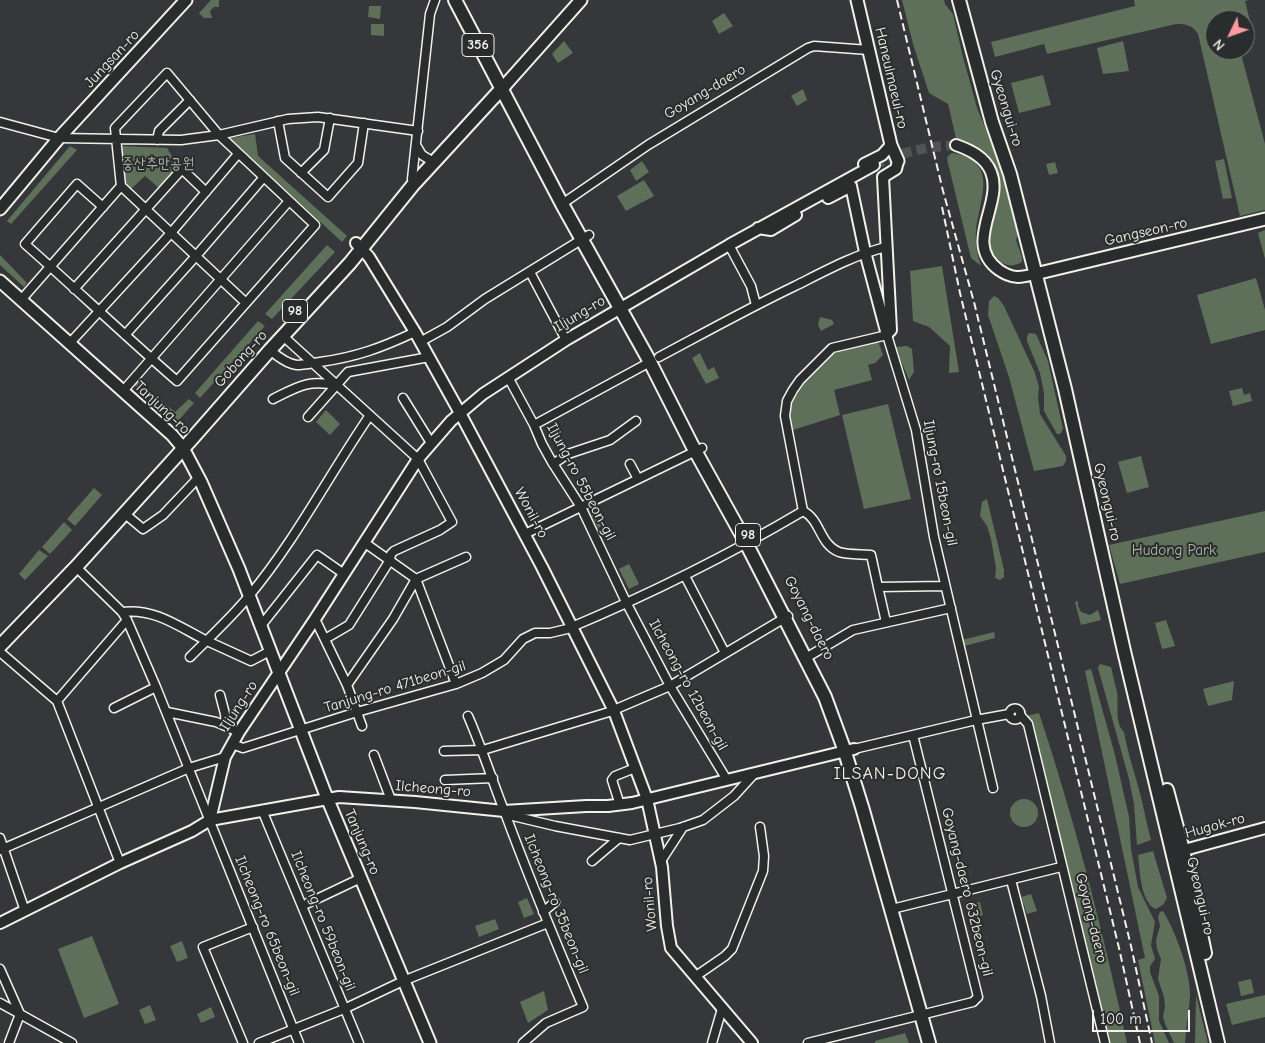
<!DOCTYPE html>
<meta charset="utf-8">
<style>
body{margin:0}
#map{position:relative;width:1265px;height:1043px;overflow:hidden;background:#36373b;font-family:"Comic Neue",sans-serif}
canvas{display:block}
.north{position:absolute;left:1205px;top:10px;width:50px;height:50px;box-sizing:border-box;background:#2a2d2e;border:1px solid #7b7b78;border-radius:50%;rotate:228deg;font-size:14px;font-weight:700;line-height:20px;text-align:center;color:#f4f1e8}
.north::after{content:'';display:block;margin:auto;width:18px;height:22px;background:#ff9aa2;clip-path:polygon(50% 0,100% 100%,50% 72%,0 100%)}
.scale{position:absolute;left:1092px;top:1010px;width:98px;height:22px;box-sizing:border-box;border:2px solid #f4f1e8;border-top:0;padding-left:6px;font-size:15px;line-height:18px;white-space:nowrap;color:#f4f1e8;-webkit-text-stroke:4px #2a2d2e;paint-order:stroke}
</style>
<div id="map">
<canvas width="1265" height="1043"></canvas>
<div class="north">N</div>
<div class="scale">100 m</div>
</div>
<script>
const ctx = document.querySelector('canvas').getContext('2d');
ctx.lineJoin = 'round';
function fill(path, color) { ctx.fillStyle = color; ctx.fill(path, 'evenodd'); }
function trace(path, color, width, dash) { ctx.strokeStyle = color; ctx.lineWidth = width; ctx.lineCap = dash ? 'butt' : 'round'; ctx.setLineDash(dash || []); ctx.stroke(path); }
function drawText(font, color, halo, rows, align = 'center') {
  ctx.font = font + ' "Comic Neue","Poor Story",sans-serif'; ctx.lineWidth = 4; ctx.setLineDash([]); ctx.textBaseline = 'middle'; ctx.strokeStyle = halo; ctx.fillStyle = color; for (const [text, x, y, turn = 0] of rows) {
    ctx.save(); ctx.translate(x, y); ctx.rotate((+turn || 0) * Math.PI / 180); ctx.textAlign = isNaN(turn) ? turn : align; if (halo) ctx.strokeText(text, 0, 0); ctx.fillText(text, 0, 0); ctx.restore();
  }
}
const green = new Path2D(`
 M211 0H219V7H214L210 11 212 18H204L199 13Z
 M902 0H944L945 4 953 14 963 57 977 108 1002 169 1019 231 1016 240 1022 257V262C1015 266 1008 267 1001 262 970 235 1010 197 995 167 987 151 971 144 956 138L948 104 929 93 913 44Z
 M1134 0H1249L1245 1 1252 29 1245 31V20H1215V50H1240L1265 144V210L1240 216 1198 34C1193 25 1186 24 1176 24L1047 54 1044 44 995 57 991 42 1135 6Z
 M369 6H381L380 19 368 17Z
 M724 13 733 26 719 34 712 21Z
 M371 24H384V36L371 35Z
 M564 41 573 53 558 63 552 54Z
 M1123 41 1129 71 1103 74 1097 48Z
 M1043 75 1051 105 1019 113 1011 83Z
 M803 89 807 100 797 106 791 96Z
 M255 134 258 156 347 236 342 242 230 138Z
 M70 146 77 150 11 224 7 221Z
 M120 146 167 148 178 166 160 189 145 176 131 189 125 183Z
 M952 153C1001 161 979 200 976 231 975 244 977 254 981 266L971 258 947 159 948 156Z
 M1224 159 1232 198 1223 199 1215 161Z
 M642 161 649 172 636 181 630 170Z
 M1055 162 1058 173 1049 175 1046 164Z
 M644 180 654 196 626 211 617 196Z
 M1265 230V259L1258 233Z
 M327 245 335 252 272 319 265 314Z
 M0 255 27 283 24 287 0 265Z
 M942 266 959 372 949 373 950 346 929 327 913 321 910 271Z
 M1256 278 1265 310V330L1211 344 1197 295Z
 M994 296 998 298 1004 306 1035 373 1039 387 1038 397 1040 414 1066 456V461L1063 466 1034 471 1009 377 988 315 989 301Z
 M820 317 832 320 834 324 821 331 818 325Z
 M258 321 265 326 200 398 195 393Z
 M1029 333 1036 334 1048 361 1063 429 1060 434H1057L1044 411V393L1040 373 1027 341V336Z
 M878 341 883 355 875 363 868 365 872 380 834 390 840 415 793 430 790 415 792 403 804 384 835 353Z
 M907 346 912 349 914 372 909 380 895 347Z
 M700 353 708 370 714 367 719 378 706 384 692 358Z
 M138 381 175 412 189 399 194 403 178 421 134 385Z
 M1242 388 1244 395 1250 393 1252 401 1233 406 1229 391Z
 M888 404 911 499 864 509 842 415Z
 M326 410 340 424 330 435 316 422Z
 M1141 456 1149 487 1127 493 1118 462Z
 M94 488 102 495 75 526 67 519Z
 M987 499 1004 570V577L1000 580 995 578 996 568 991 539 987 526 980 516 982 502Z
 M596 508 604 524 598 528 589 511Z
 M1265 511V552L1120 584 1109 545Z
 M64 522 72 530 50 554 42 547Z
 M39 550 48 556 25 580 19 574Z
 M629 564 639 584 629 589 619 569Z
 M1078 601V606L1081 612 1090 615 1098 610 1101 620 1081 625 1075 602Z
 M1166 620 1175 646 1162 649 1155 623Z
 M994 632 995 638 964 646 962 640Z
 M1100 664 1111 667C1113 676 1115 684 1117 692 1119 704 1114 722 1124 732 1127 750 1133 768 1138 786 1143 803 1146 822 1151 840L1137 845 1134 804 1129 779 1098 668Z
 M1091 669 1115 755 1129 817 1131 849 1138 887 1155 922 1151 945 1155 959 1150 966V972L1159 996V1021L1169 1043H1155L1138 960 1145 958 1085 671Z
 M1234 681 1232 700 1208 706 1203 689Z
 M1039 713C1075 821 1103 931 1127 1043H1109L1026 716Z
 M1010 813a14 14 0 1 1 28 0a14 14 0 1 1-28 0Z
 M1153 851 1167 898 1163 905 1155 909C1140 900 1140 870 1138 855Z
 M1031 894 1037 911 1027 914 1021 897Z
 M527 898 534 914 524 918 518 902Z
 M980 902 983 915 971 919 968 905Z
 M1163 911C1175 930 1191 973 1190 996 1189 1012 1186 1027 1185 1043H1174L1165 1024 1163 1016 1165 1007 1164 997 1158 979 1161 959 1157 949 1156 940 1160 926 1158 917 1160 912Z
 M495 919 499 929 479 937 475 926Z
 M92 936 119 1004 84 1018 58 949Z
 M182 941 188 958 177 962 170 946Z
 M1251 979 1254 993 1241 996 1238 982Z
 M544 991 548 1010 528 1023 520 1002Z
 M1196 995 1208 1043H1195Z
 M1265 995V1017L1232 1025 1226 1004Z
 M150 1005 156 1020 145 1024 139 1010Z
 M211 1007 215 1017 201 1023 197 1014Z
 M905 1033 909 1043H875V1041Z`);
const tertiaryTunnel = new Path2D(`
 M874 165C899 152 927 147 956 145`);
const minor = new Path2D(`
 M278 121 285 158 328 197 358 163 364 123
 M0 122 59 138 181 140 219 135 288 119 318 117 418 131
 M157 140 159 131 190 100
 M416 145 422 155 430 160
 M301 173 324 150 330 118
 M412 179 430 14 435 0
 M121 186 246 303
 M562 204 648 145 808 48 814 46 869 50
 M729 245 751 286 756 305
 M530 272 566 340
 M74 289 182 169 206 192
 M21 300 121 186 115 128 167 73 219 135 315 225 177 381C125 336 76 289 25 244L77 184 103 207
 M125 335 196 256 264 177
 M283 336 418 459 452 522 440 530 394 551 391 554 390 560 349 625 325 639
 M420 342 447 327 485 299 589 235
 M69 344 171 233 238 154
 M270 350C277 356 287 364 297 365 304 365 313 363 320 362 356 357 381 348 415 332
 M659 357C704 333 749 308 795 286 825 271 854 255 886 247
 M508 377 534 425 542 444 552 462 581 507 626 602 670 686 727 780
 M123 391 289 201
 M403 398 431 443
 M273 399C299 386 306 380 337 385
 M308 417 348 372 429 357
 M534 425 650 362
 M553 464 568 454 610 440 636 421
 M630 464 638 479
 M803 511 785 416 787 401 793 390 800 380 832 348 887 335 916 430 934 537 993 788
 M803 511C821 520 819 544 839 552 848 555 861 554 871 555L878 587
 M124 513 143 529 163 515 199 477
 M525 534 702 448
 M365 543 416 579 456 684
 M76 567 122 612 127 620 156 687 299 1043
 M685 576 725 653
 M122 612C154 608 178 626 205 640 220 647 236 654 251 661L270 651
 M315 619 347 685 362 726
 M886 622 878 587 945 586
 M260 627 317 555 344 574
 M0 652 57 701 120 863
 M190 657C210 637 231 618 249 596 295 541 329 475 370 415
 M804 659 853 630 951 608
 M347 685 393 619 416 579 466 557
 M220 695 225 714 226 726
 M57 701 127 620
 M114 708 156 687
 M1009.5 714a5.5 5.5 0 1 1 11 0a5.5 5.5 0 1 1-11 0Z
 M167 712 216 722 239 732
 M1020 715 1028 724 1105 1043
 M468 716C482 748 492 780 505 813 529 878 556 943 583 1007L546 1023 523 1043
 M232 744 243 748 357 712 456 684 482 673 504 660 523 639 535 633H550L567 629C648 595 727 556 803 511
 M854 749 976 720 1009 714
 M444 751 483 750 609 712 670 686 788 616
 M374 755 391 800
 M445 780 493 778
 M620 805 612 780 615 776 635 768
 M262 810 359 1043
 M504 811 513 816 555 826 630 840 680 828 703 820 734 796 754 774
 M0 838 25 911
 M0 850 189 768 225 757
 M592 861 619 838
 M661 861 683 827
 M1011 880 1041 996 1050 1043
 M302 906 361 878
 M896 908 1061 867
 M543 912 555 902
 M0 969 20 1014 72 1043
 M696 976 725 956 732 949 763 871 764 856 760 827
 M0 1003 20 1014 9 1043
 M243 1043 203 947 253 927
 M259 1043 344 1009 403 981 548 923
 M712 1043 721 1012 723 1009
 M808 1043 973 1002 978 997 913 735`);
const tertiary = new Path2D(`
 M956 145C970 150 985 157 991 172 1004 204 962 243 999 270 1012 279 1020 278 1035 274
 M864 164 882 155 891 145
 M828 198 851 186 865 252 887 335
 M758 228 771 230 796 215
 M356 243 369 257 415 332 460 413 542 567 614 711 647 799 662 867 667 926 671 948 752 1043
 M887 334 891 330 883 177 896 169 898 161
 M210 820 225 757 239 732 315 619 418 459 451 421 483 394 566 340 729 245 874 165
 M1177 852 1265 828
 M0 923 120 863 192 831 210 820 339 797 415 802 504 811 586 806H608L632 803 854 749`);
const secondary = new Path2D(`
 M857 0 891 145 898 161
 M507 83 581 0
 M0 209 59 138 186 0
 M1035 274 1265 219
 M0 281 172 435 183 448 201 482 239 569 325 793 430 1043`);
const primary = new Path2D(`
 M455 0 562 204 650 362 692 445 744 539 825 697 843 746 862 807 929 1043
 M959 0 992 122 1010 174 1065 389 1124 651 1218 1043
 M0 646 76 567 191 440 270 350 350 263 413 185 505 85
 M1167 790 1183 850 1205 953`);
const rail = new Path2D(`
 M897 0 943 191 974 302 1059 650 1131 946 1152 1043
 M942 207 960 293 1119 948 1140 1043`);
const shields = [
 [478,45,32],
 [295,311,25],
 [748,535,25]
];
const shieldNames = [
 ["356",478,45],
 ["98",295,311],
 ["98",748,535]
];
const streetNames = [
 ["Jungsan-ro",112,59,-47],
 ["Haneulmaeul-ro",891,78,77],
 ["Goyang-daero",705,92,-31],
 ["Gyeongui-ro",1006,108,73],
 ["Gangseon-ro",1146,232,-13],
 ["Iljung-ro",580,314,-31],
 ["Gobong-ro",241,359,-48],
 ["Tanjung-ro",162,408,43],
 ["Iljung-ro 55beon-gil",581,482,62],
 ["Iljung-ro 15beon-gil",940,483,79],
 ["Gyeongui-ro",1107,502,77],
 ["Wonil-ro",531,513,62],
 ["Goyang-daero",809,618,63],
 ["Ilcheong-ro 12beon-gil",688,685,61],
 ["Tanjung-ro 471beon-gil",395,687,-17],
 ["Iljung-ro",239,706,-57],
 ["Ilcheong-ro",433,789,5],
 ["Hugok-ro",1215,826,-15],
 ["Tanjung-ro",362,842,67],
 ["Goyang-daero 632beon-gil",967,892,76],
 ["Gyeongui-ro",1200,896,77],
 ["Ilcheong-ro 35beon-gil",556,904,68],
 ["Wonil-ro",650,904,-95],
 ["Goyang-daero",1091,918,76],
 ["Ilcheong-ro 59beon-gil",323,921,68],
 ["Ilcheong-ro 65beon-gil",267,926,68]
];
const parkNames = [
 ["중산추만공원",158,164],
 ["Hudong Park",1174,551]
];
const quarterNames = [
 ["ILSAN-DONG",890,774]
];
fill(green, '#5e7059');
trace(tertiaryTunnel, '#525355', 10, [10, 5]);
trace(minor, '#f4f1e8', 11);
trace(tertiary, '#f4f1e8', 14);
trace(secondary, '#f4f1e8', 15);
trace(primary, '#f4f1e8', 16);
trace(minor, '#2a2d2e', 8);
trace(tertiary, '#2a2d2e', 10);
trace(secondary, '#2a2d2e', 11);
trace(primary, '#2a2d2e', 12);
trace(rail, '#f4f1e8', 2, [8, 4]);
for (const [x, y, w] of shields) { const box = new Path2D(); box.roundRect(x - w / 2, y - 11.5, w, 23, 4); ctx.fillStyle = '#2a2d2e'; ctx.fill(box); trace(box, '#f4f1e8', 1); }
drawText('bold 14px', '#f4f1e8', null, shieldNames);
drawText('15px', '#f4f1e8', '#2a2d2e', streetNames);
drawText('15px', '#b0b7a8', '#2a2d2e', parkNames);
ctx.letterSpacing = '1px';
drawText('18px', '#f4f1e8', '#2a2d2e', quarterNames);
ctx.letterSpacing = '0px';
</script>
